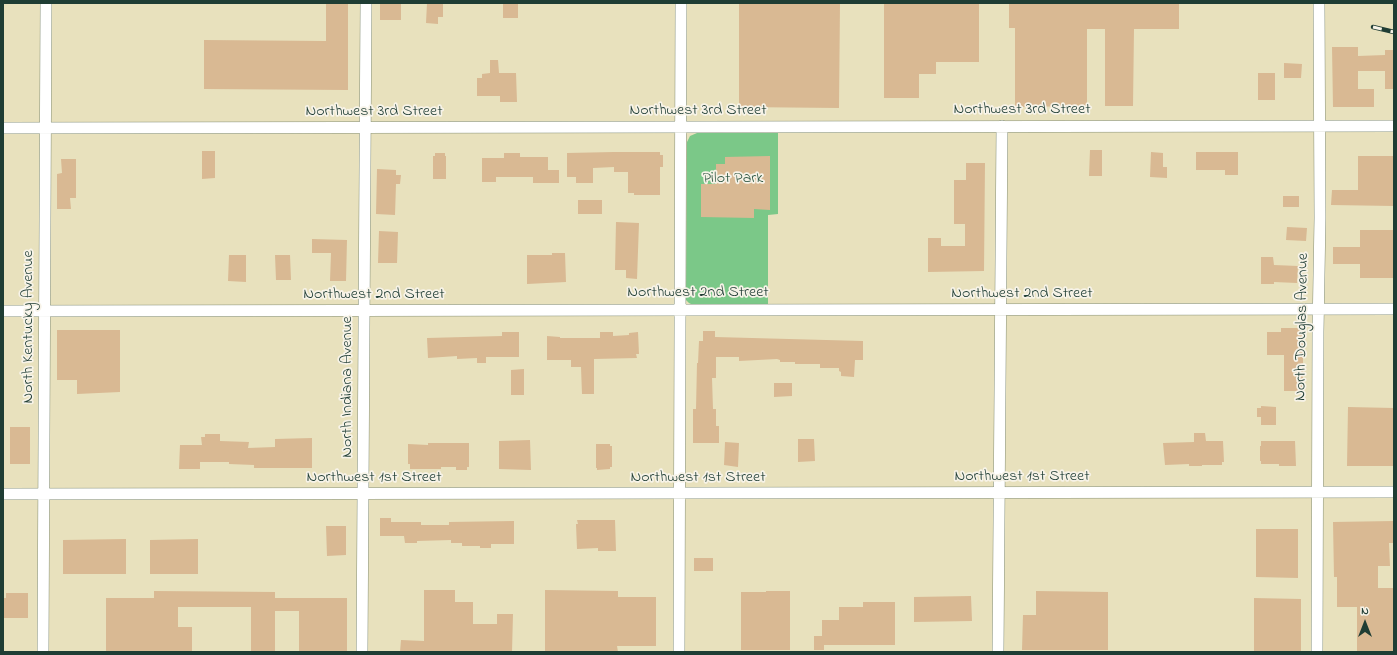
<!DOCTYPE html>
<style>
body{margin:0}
#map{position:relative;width:1397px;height:655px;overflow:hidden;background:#e8e1bd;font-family:"Indie Flower",sans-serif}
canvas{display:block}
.frame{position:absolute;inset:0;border:4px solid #1f3d34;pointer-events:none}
.north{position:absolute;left:1345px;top:603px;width:40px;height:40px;-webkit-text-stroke:3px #f7f3e8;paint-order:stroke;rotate:0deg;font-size:11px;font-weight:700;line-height:16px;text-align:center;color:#1f3d34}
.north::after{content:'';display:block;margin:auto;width:14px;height:18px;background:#1f3d34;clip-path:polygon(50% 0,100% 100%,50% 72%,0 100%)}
</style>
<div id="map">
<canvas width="1397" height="655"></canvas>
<div class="frame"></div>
<div class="north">N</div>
</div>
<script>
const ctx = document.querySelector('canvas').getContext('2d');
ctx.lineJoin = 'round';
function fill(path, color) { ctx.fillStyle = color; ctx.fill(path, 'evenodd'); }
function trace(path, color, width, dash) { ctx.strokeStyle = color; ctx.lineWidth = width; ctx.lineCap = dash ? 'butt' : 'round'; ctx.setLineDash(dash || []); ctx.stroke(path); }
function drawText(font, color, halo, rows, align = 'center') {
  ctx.font = font + ' "Indie Flower",sans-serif'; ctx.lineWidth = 3.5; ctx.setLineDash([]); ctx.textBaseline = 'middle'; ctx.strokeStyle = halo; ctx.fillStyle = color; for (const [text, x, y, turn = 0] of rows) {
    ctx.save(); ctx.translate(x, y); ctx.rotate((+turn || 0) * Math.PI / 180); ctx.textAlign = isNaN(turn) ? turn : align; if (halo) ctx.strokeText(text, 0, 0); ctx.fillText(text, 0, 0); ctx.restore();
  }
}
const green = new Path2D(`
 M697 133H778V214L768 215V304H691L689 303 686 300 687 142 690 136Z`);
const building = new Path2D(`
 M326 3H348V90L204 89V40L326 41Z
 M380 3H401V20H380Z
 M427 3H443V17H438V24L426 23Z
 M503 3H518V18H503Z
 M739 3H840L839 108 739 107Z
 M884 3H979V62H936V74H919V98H884Z
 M1105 3H1179V29H1134L1133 106H1105V29H1087V106L1015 107V28H1009V4Z
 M1332 47H1358V56L1385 55V50H1394V89H1385V71H1358V89H1374V107H1333Z
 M490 60H498L499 73H516L517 102H500V96H477V78H482V74L490 73Z
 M1284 63 1302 64 1301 78H1284Z
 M1258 73H1275V100H1258Z
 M1090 150H1102V176H1089Z
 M202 151H215V178L202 179Z
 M614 152H660V155H663V167H660V195H634V193H628V172H614V167L593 168V183H576V177H567V153Z
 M1151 152 1163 153V167H1167V178L1150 177Z
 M1196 152H1238V175H1225V170H1196Z
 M435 153H445V156H446V179H433V156H435Z
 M504 153H520V157H548V170H559V183H533V177H496V182H482V158H504Z
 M770 156V210L754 209V218L701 217V184H716V164H725V157Z
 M1358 156H1394V206L1331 205 1332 190H1358Z
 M61 159H76V198H70L71 209H57V174L62 173Z
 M966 163H985L984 271 928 272V238H941V246H965V224H954V180H966Z
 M377 169 396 170V175H401L400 184H396L395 215 376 214Z
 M1283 196H1299V207H1283Z
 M578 200H602V214H578Z
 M616 222 639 223 637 279 626 278V270H615Z
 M1287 227 1307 228 1306 241 1286 240Z
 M1360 230H1394V278H1360V264H1333V247H1360Z
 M379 231 398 232 397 263H378Z
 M312 239 347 240 346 281H330L331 253H312Z
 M552 253H565L566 282 527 284V255H552Z
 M229 255H246V282L228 281Z
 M275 255H290L291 280H276Z
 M1261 257H1273L1274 265 1298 266 1297 283 1274 282V284H1261Z
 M1281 328H1303V391H1284V355H1267V332H1281Z
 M57 330H120V392L77 394V380H57Z
 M703 331H715V337L863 341V360H855L854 377 841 376V372L839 371V368H820V364H795V362H780V360L777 359 739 361V357H716V378H712L713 409H716V426H719V443H693V409H696L697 363H698L699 341H703Z
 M502 332H519V357H486V363H477V358L457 359V356L428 358 427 338 502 336Z
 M600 332H613V336L629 335V333L638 332 639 354H636L637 358 594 359V394H582L581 367H571V360H547V336L560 337V338H600Z
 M524 369V395H511V370Z
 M774 383H792V396L774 397Z
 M1261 406 1276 407V425H1261V417H1257V408H1261Z
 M1348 407 1394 408V466H1347Z
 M10 427H30V464H10Z
 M1194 433H1205L1206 441H1223L1224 462H1222V465H1202V466H1189V464L1165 465 1163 443 1194 442Z
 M205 434H220V441L249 442 248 448 275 447V439L312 438V468H254V465L229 464V462H200V469H179L180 445H202L201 437H205Z
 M798 439H814L815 461 798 462Z
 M530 440 531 470 499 469V441Z
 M1261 441H1295L1296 466H1279V464H1261V461H1260V446H1261Z
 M725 442 739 443 738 467 724 465Z
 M428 443H469V467H467V470H456V467H441V469H410V464H408V444L428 445Z
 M596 444H610V446H612V467H610V469L597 470V468H596Z
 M380 518H391V522H421V525H449V522L514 521V544H491V548H480V546H462V543H451V540L417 541V543H405L404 536H380Z
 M577 520H615L616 551H598V548L577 549 576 524H578Z
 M1394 521V543H1389L1390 566H1378V588H1394V652H1357V607H1337V577H1334L1333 522Z
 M326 526H346V555L327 556Z
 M1256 529H1298V578L1256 577Z
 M126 539V574H63V540Z
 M198 539V574H150V540Z
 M694 558H713V571H694Z
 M424 590H455V602H473V624H497V614H513L512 652H400L401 640 424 641Z
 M545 590 618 591V597H656V646H617L618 652H545Z
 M154 591 275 592V598H347V652H299V611H275V652H251V607H178V627H192V652H106V598H154Z
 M766 591H790V650H741V592H766Z
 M1036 591 1108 592V650H1022L1023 615H1036Z
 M6 593H28V618H3V598H6Z
 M971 596 972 621 914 622V597Z
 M1254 598 1301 599V652H1254Z
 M863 602H895V645H824V650H814V636H822V620H839V607H863Z`);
const minor = new Path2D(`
 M3 128 1394 126
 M3 311 1394 309
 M3 494 1394 492
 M43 652 46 3
 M362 652 366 3
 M679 652 681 3
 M998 652 1002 126
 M1317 652 1318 332 1320 218 1319 3`);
const rail = new Path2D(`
 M1373 27 1394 32`);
const streetNames = [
 ["Northwest 3rd Street",1022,110],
 ["Northwest 3rd Street",698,111],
 ["Northwest 3rd Street",374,112],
 ["Northwest 2nd Street",698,293],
 ["Northwest 2nd Street",1022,294],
 ["Northwest 2nd Street",374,295],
 ["North Kentucky Avenue",29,327,-90],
 ["North Douglas Avenue",1303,327,-89],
 ["North Indiana Avenue",348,387,-90],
 ["Northwest 1st Street",1022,477],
 ["Northwest 1st Street",374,478],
 ["Northwest 1st Street",698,478]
];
const parkNames = [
 ["Pilot Park",733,179]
];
fill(green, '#7bc888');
fill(building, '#d9b993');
trace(minor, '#848f78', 12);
trace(minor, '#fff', 11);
trace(rail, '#1f3d34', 4.5);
trace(rail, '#f7f3e8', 3, [9]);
drawText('16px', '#1f3d34', '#f7f3e8', streetNames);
drawText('16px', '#315945', '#f7f3e8', parkNames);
</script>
